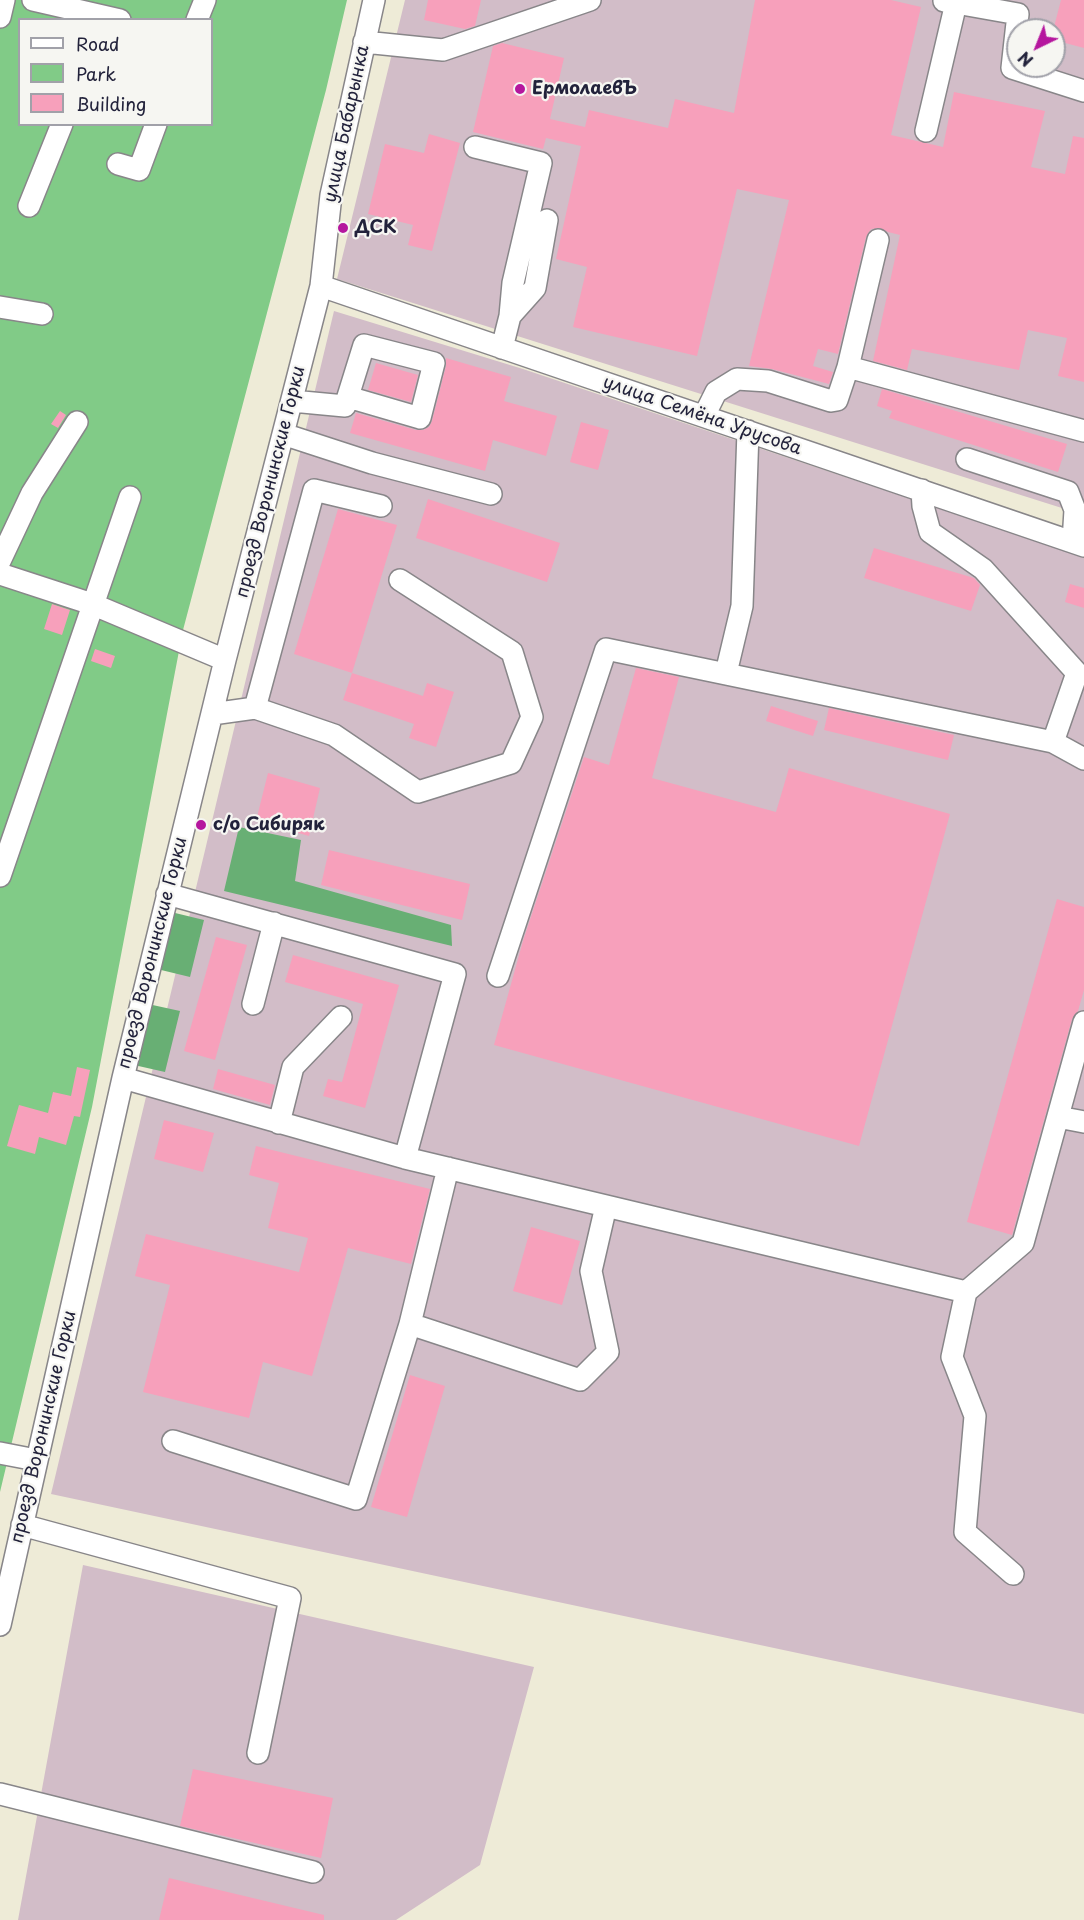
<!DOCTYPE html>
<meta charset="utf-8">
<style>
body{margin:0}
#map{position:relative;width:1084px;height:1920px;overflow:hidden;background:#eeebd7;font-family:"Playpen Sans",sans-serif}
canvas{display:block}
.legend{position:absolute;left:18px;top:18px;width:195px;height:108px;box-sizing:border-box;background:#f6f6f2;border:2px solid #a1a1a9;margin:0;padding:8px 10px;list-style:none;font-size:18px;color:#22223b}
.legend li{display:flex;align-items:center;gap:12px;height:30px}
.legend b{width:30px;border:2px solid #a1a1a9}
.north{position:absolute;left:1006px;top:18px;width:60px;height:60px;box-sizing:border-box;background:#f6f6f2;border:2px solid #a1a1a9;border-radius:50%;rotate:223deg;font-size:16px;font-weight:700;line-height:24px;text-align:center;color:#22223b}
.north::after{content:'';display:block;margin:auto;width:21px;height:27px;background:#b5179e;clip-path:polygon(50% 0,100% 100%,50% 72%,0 100%)}
</style>
<div id="map">
<canvas width="1084" height="1920"></canvas>
<ul class="legend">
<li><b style="height:8px;background:#fff"></b>Road</li>
<li><b style="height:16px;background:#81cb87"></b>Park</li>
<li><b style="height:16px;background:#f7a0bb"></b>Building</li>
</ul>
<div class="north">N</div>
</div>
<script>
const ctx = document.querySelector('canvas').getContext('2d');
ctx.lineJoin = 'round';
function fill(path, color) { ctx.fillStyle = color; ctx.fill(path, 'evenodd'); }
function trace(path, color, width, dash) { ctx.strokeStyle = color; ctx.lineWidth = width; ctx.lineCap = dash ? 'butt' : 'round'; ctx.setLineDash(dash || []); ctx.stroke(path); }
function drawText(font, color, halo, rows, align = 'center') {
  ctx.font = font + ' "Playpen Sans",sans-serif'; ctx.lineWidth = 4.5; ctx.setLineDash([]); ctx.textBaseline = 'middle'; ctx.strokeStyle = halo; ctx.fillStyle = color; for (const [text, x, y, turn = 0] of rows) {
    ctx.save(); ctx.translate(x, y); ctx.rotate((+turn || 0) * Math.PI / 180); ctx.textAlign = isNaN(turn) ? turn : align; if (halo) ctx.strokeText(text, 0, 0); ctx.fillText(text, 0, 0); ctx.restore();
  }
}
const industrial = new Path2D(`
 M405 0H1084V515L337 279ZM1018 30H1054V66H1018Z
 M334 311 523 369 1084 557V1714L51 1494Z
 M83 1565 534 1667 480 1865 396 1920H18Z`);
const green = new Path2D(`
 M0 0H347L326 90 183 630 92 1107 0 1492ZM20 20H212V124H20Z`);
const forest = new Path2D(`
 M239 827 301 840 295 881 451 925 452 946 224 891Z
 M171 912 204 920 190 977 157 969Z
 M148 1004 180 1011 165 1072 134 1065Z`);
const building = new Path2D(`
 M428 0H481L475 26 465 29 424 20Z
 M755 0H891L921 7 891 135 943 147 954 92 1045 111 1031 167 1065 174 1073 136 1084 138V382L1058 376 1067 338 1028 330 1019 370 912 349 907 370 873 361 900 235 888 232 880 228 871 229 866 237 838 354 818 349 813 366 833 372 829 384 772 369 749 366 789 200 737 189 697 356 573 327 587 267 556 259 581 146 546 138 543 149 473 132 493 46 502 43 564 58 550 119 585 127 589 110 668 128 675 99 734 113Z
 M1061 0H1084V48L1054 40V27Z
 M429 134 460 143 432 251 408 245 413 225 368 214 385 144 424 153Z
 M446 358 511 377 504 401 557 416 546 456 493 440 485 471 350 433 356 413 416 430H423L429 427 432 421 446 366Z
 M376 363 418 375 411 402 368 390Z
 M882 389 1067 444 1058 472 889 418 892 411 877 406Z
 M60 411 66 415 58 428 51 424Z
 M581 422 609 430 598 470 570 462Z
 M428 499 560 543 547 582 416 538Z
 M338 509 397 525 352 673 294 654Z
 M874 548 974 578 980 585 971 611 864 578Z
 M1070 584 1084 588V608L1065 602Z
 M52 604 70 610 62 635 44 629Z
 M95 649 115 656 111 668 91 661Z
 M636 668 679 677 652 778 776 812 789 768 950 814 859 1146 494 1045 523 941 584 757 609 765Z
 M352 673 423 696 427 683 454 692 436 747 409 738 414 724 343 700Z
 M771 706 818 721 813 736 766 721Z
 M829 708 954 735 948 760 824 730Z
 M268 773 320 788 309 836 256 821Z
 M329 850 470 884 462 920 321 885Z
 M1057 899 1084 907V990L1078 1011 1072 1019 1012 1235 967 1222Z
 M216 937 247 945 215 1060 184 1051Z
 M293 955 399 985 365 1108 323 1096 328 1079 342 1082 363 1004 285 982Z
 M77 1067 90 1070 80 1117 74 1116 66 1145 39 1137 35 1154 7 1146 19 1105 48 1113 53 1092 71 1096Z
 M218 1069 275 1085 270 1105 213 1089Z
 M164 1120 214 1133 203 1172 154 1159Z
 M256 1146 430 1189 411 1264 348 1248 312 1376 263 1362 249 1418 143 1392 170 1285 135 1276 146 1234 299 1272 308 1238 268 1228 279 1183 249 1175Z
 M531 1227 580 1241 562 1305 513 1291Z
 M410 1375 445 1386 407 1517 371 1507Z
 M193 1769 333 1798 321 1858 180 1826Z
 M169 1878 324 1915V1920H159Z`);
const minor = new Path2D(`
 M33 0 120 20
 M960 0 956 3 1018 14 1012 68 1084 91
 M0 17 4 0
 M197 20 205 0
 M364 42 443 50 590 0
 M926 131 956 3 944 1
 M475 147 541 163 513 283 510 316 502 348
 M118 164 139 170 156 124
 M29 206 62 124
 M321 286 1084 546
 M0 307 42 314
 M510 316 535 288 547 220
 M848 367 878 240
 M292 401 345 406 364 345 434 363 420 418 348 397
 M704 416 716 392 737 379 768 381 831 401 837 400 848 367 1084 431
 M283 434 372 463 491 494
 M967 459 1068 492 1075 510 1073 542 1084 528
 M922 490 923 506 930 532 983 569 1077 673 1053 742
 M0 561 32 493 77 422
 M0 574 92 604 225 660
 M726 673 742 606 748 431
 M255 708 314 490 381 506
 M212 714 255 708 334 735 418 792 511 763 532 717 512 652 400 580
 M0 876 130 497
 M167 894 455 974 405 1158
 M498 976 606 649 1053 742 1084 759
 M253 1004 274 923
 M123 1078 405 1158 966 1292
 M1058 1117 1084 1122
 M279 1123 293 1067 341 1017
 M448 1168 410 1324 580 1380 608 1352 591 1271 606 1206
 M173 1441 356 1499 410 1324
 M0 1453 36 1460
 M22 1525 290 1598 258 1753
 M1013 1574 965 1532 975 1416 952 1357 966 1292 1023 1243 1084 1022
 M0 1625 123 1078 225 660 321 286 331 195 374 0
 M0 1794 313 1872`);
const markers = [
 [520,89,6,"#b5179e"],
 [343,228,6,"#b5179e"],
 [201,825,6,"#b5179e"]
];
const poiNames = [
 ["ЕрмолаевЪ",532,89],
 ["ДСК",355,228],
 ["с/о Сибиряк",213,825]
];
const streetNames = [
 ["улица Бабарынка",347,124,-78],
 ["улица Семёна Урусова",702,416,19],
 ["проезд Воронинские Горки",271,482,-76],
 ["проезд Воронинские Горки",153,953,-76],
 ["проезд Воронинские Горки",44,1427,-77]
];
fill(industrial, '#d2bdc8');
fill(green, '#81cb87');
fill(forest, '#68af74');
fill(building, '#f7a0bb');
trace(minor, '#888689', 24);
trace(minor, '#fff', 21);
for (const [x, y, r, color] of markers) { const dot = new Path2D(); dot.arc(x, y, r, 0, 2 * Math.PI); ctx.fillStyle = color; ctx.fill(dot); trace(dot, '#f6f6f2', 2); }
drawText('bold 18px', '#22223b', '#f6f6f2', poiNames, 'left');
drawText('18px', '#22223b', '#f6f6f2', streetNames);
</script>
